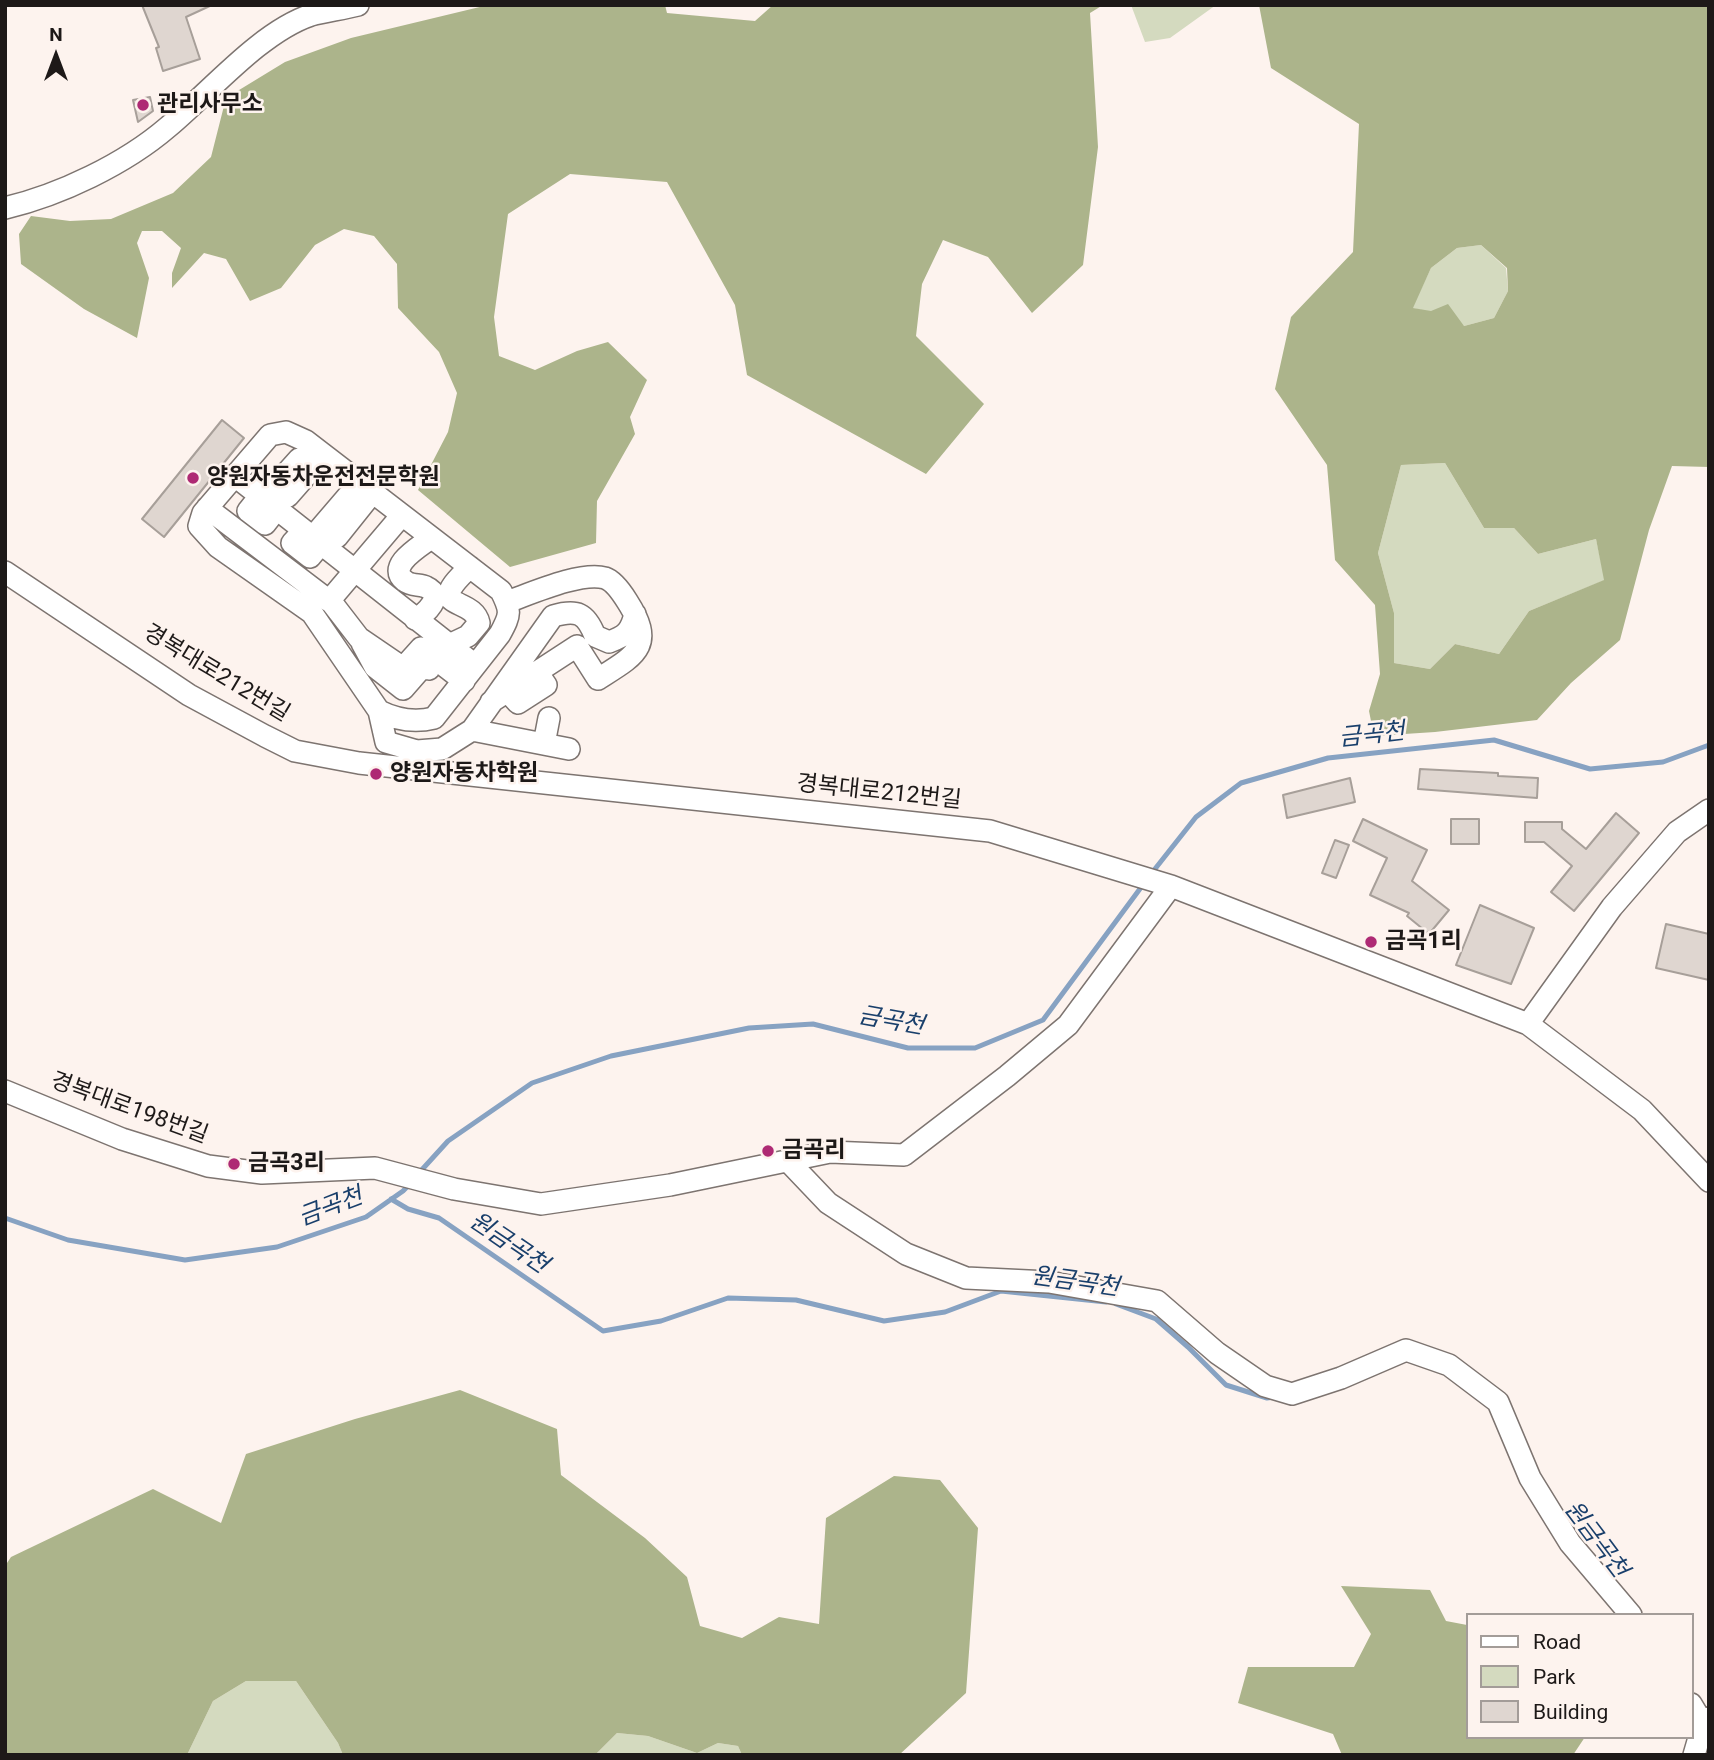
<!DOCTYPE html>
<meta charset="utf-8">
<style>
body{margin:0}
#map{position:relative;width:1714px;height:1760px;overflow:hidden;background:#fdf3ee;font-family:Roboto,sans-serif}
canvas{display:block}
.frame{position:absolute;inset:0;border:7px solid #1d1918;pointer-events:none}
.legend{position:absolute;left:1466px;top:1613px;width:228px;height:126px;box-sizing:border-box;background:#fdf3ee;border:2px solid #a39c98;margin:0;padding:9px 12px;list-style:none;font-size:21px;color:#1d1918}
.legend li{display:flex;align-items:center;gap:14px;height:35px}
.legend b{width:35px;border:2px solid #a39c98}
.north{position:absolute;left:21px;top:21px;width:70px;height:70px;-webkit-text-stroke:5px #fdf3ee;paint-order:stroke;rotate:0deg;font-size:19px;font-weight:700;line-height:28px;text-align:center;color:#1d1918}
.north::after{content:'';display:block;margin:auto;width:24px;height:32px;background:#1d1918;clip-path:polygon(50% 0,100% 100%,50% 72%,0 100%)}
</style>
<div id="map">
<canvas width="1714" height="1760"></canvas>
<div class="frame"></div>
<ul class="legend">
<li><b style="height:9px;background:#fff"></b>Road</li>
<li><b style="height:19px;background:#d4dabf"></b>Park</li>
<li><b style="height:19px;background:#dfd6d0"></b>Building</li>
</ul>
<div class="north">N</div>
</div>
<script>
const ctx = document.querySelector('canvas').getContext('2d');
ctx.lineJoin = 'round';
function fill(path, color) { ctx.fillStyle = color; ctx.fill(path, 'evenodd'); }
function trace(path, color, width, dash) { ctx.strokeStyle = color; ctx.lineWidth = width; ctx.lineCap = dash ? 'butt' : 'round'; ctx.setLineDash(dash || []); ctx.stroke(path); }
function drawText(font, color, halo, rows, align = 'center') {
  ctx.font = font + ' Roboto,"Noto Sans KR",sans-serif'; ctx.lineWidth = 5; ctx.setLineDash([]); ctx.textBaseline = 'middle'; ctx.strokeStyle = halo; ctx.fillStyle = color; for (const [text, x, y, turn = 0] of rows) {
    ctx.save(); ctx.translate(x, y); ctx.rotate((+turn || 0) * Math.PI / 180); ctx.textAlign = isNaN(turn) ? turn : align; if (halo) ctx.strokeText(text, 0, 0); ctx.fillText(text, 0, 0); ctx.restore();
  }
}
const green = new Path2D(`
 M1131 5H1216L1170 38 1145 42Z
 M1481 245 1506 268 1508 291 1494 318 1464 326 1431 312 1412 308 1431 268 1457 248Z
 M1445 463 1484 528H1514L1538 554 1596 539 1605 580 1529 611 1499 654 1455 644 1430 669 1394 663V613L1378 553 1401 465Z
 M246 1681H296L338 1743 343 1755H187L213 1701Z
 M617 1733 648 1736 697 1753 718 1743 738 1746 742 1755H595Z`);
const forest = new Path2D(`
 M488 5H665L667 13 755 21 773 5H1103L1090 13 1098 147 1083 265 1032 313 988 257 943 240 922 284 916 336 984 404 926 474 747 375 735 305 667 182 570 174 508 214 494 317 499 356 535 370 577 351 608 342 647 380 630 417 635 434 597 501 596 543 510 567 418 490 448 432 457 393 439 352 398 308 397 264 374 236 344 229 315 245 281 288 250 301 226 259 204 253 172 288V273L181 248 162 231H142L137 243 149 278 137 338 84 309 21 264 19 234 31 216 70 221 111 219 173 193 211 157 226 98 285 62 351 38Z
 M1259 5H1709V467L1672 466 1649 530 1620 640 1571 683 1537 720 1435 732 1374 736 1369 711 1380 674 1375 605 1335 560 1327 465 1275 389 1291 317 1353 252 1359 124 1271 68ZM1481 245 1507 268 1508 291 1494 318 1464 326 1448 304 1431 311 1413 308 1431 268 1457 248ZM1445 463 1484 528H1514L1538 554 1596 539 1604 580 1529 611 1499 654 1455 644 1430 669 1394 663V613L1378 553 1401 465Z
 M460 1390 557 1429 561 1475 645 1538 687 1577 700 1626 742 1638 779 1617 819 1624 826 1518 894 1476 940 1480 978 1528 966 1693 899 1755H742L738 1746 718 1743 697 1753 648 1736 617 1733 595 1755H343L338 1743 296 1681H246L213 1701 187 1755H5V1566L11 1557 153 1489 221 1523 246 1454 355 1419Z
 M1341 1586 1430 1590 1446 1621 1467 1625V1737H1585L1573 1755H1342L1333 1734 1238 1703 1248 1667H1354L1371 1634Z`);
const stream = new Path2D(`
 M1151 874 1196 817 1241 783 1328 758 1494 740 1590 769 1663 762 1709 745
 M418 1174 448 1141 532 1083 611 1056 749 1028 813 1024 908 1048H975L1043 1020 1145 882
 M391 1199 408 1209 439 1218 603 1331 661 1321 728 1298 796 1300 884 1321 945 1312 1001 1291 1106 1302
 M5 1218 68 1240 185 1260 277 1247 366 1217 403 1191 410 1184
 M1116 1304 1156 1319 1188 1347 1226 1385 1267 1398 1274 1397`);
const building = new Path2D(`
 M142 5H212L186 17 200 59 163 71 156 48 159 47Z
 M150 97 153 111 138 122 133 100Z
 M222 420 244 438 164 537 142 519Z
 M1420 769 1498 773V776L1538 778 1537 798 1418 789Z
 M1350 778 1355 802 1287 818 1283 795Z
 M1616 813 1639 833 1574 911 1551 892 1572 866 1544 842H1525V822H1562V829L1586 849Z
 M1363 819 1427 850 1412 881 1449 910 1429 934 1407 916 1409 913 1370 895 1387 858 1353 841Z
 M1451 819H1479V844H1451Z
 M1335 840 1349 845 1336 878 1322 873Z
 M1480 905 1534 928 1511 984 1456 965Z
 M1666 924 1709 934V980L1656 968Z`);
const street = new Path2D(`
 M5 208C60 195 125 164 168 127 209 93 260 32 311 15 326 11 343 9 358 5
 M286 432 306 441 501 591C511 611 511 614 500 634L434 718C414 723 397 720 379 711L312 613 218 547 199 526 203 513 270 435Z
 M235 476 475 665
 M260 496 248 511 265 524 276 510
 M288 496 324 455
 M263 499 299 459
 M207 508 332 603 359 638 403 668 421 648 464 681
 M303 531 292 543 310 557 320 545
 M337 537 373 492
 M312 538 348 496
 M5 572 189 695 265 736 295 751 359 763 990 831 1171 886 1528 1024 1642 1110 1709 1181
 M329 601 402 515
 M415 619C425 614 446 596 426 587 420 584 411 586 405 581 385 566 421 546 431 538
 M362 643 375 667 403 689 424 665 429 669
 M449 645 468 636 479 623C473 595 421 612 470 567
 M507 691 518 703 546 685 537 672
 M491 702 577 646 598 679C636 655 656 646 627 601 622 593 614 581 605 578 581 571 530 594 507 602
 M379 711 386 742 417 751 442 749 472 730 553 616C577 609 586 613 595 636L609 642C626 636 631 631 635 614
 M472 730 569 749
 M544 744 549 718
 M1528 1024 1612 907 1677 832 1709 810
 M5 1091 122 1139 208 1166 262 1173 375 1168 454 1189 541 1204 670 1185 830 1152 904 1155 1007 1076 1068 1025 1171 886
 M788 1161 828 1203 906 1254 966 1278 1049 1282 1157 1301 1217 1353 1265 1386 1292 1394 1341 1378 1406 1350 1449 1365 1498 1402 1530 1478 1570 1543 1631 1615
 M1691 1704 1703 1724
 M1694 1755 1703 1724 1709 1718`);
const markers = [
 [143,105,7,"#ae2a74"],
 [193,478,7,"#ae2a74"],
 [376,774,7,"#ae2a74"],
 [1371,942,7,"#ae2a74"],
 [768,1151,7,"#ae2a74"],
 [234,1164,7,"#ae2a74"]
];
const poiNames = [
 ["관리사무소",157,105],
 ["양원자동차운전전문학원",207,478],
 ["양원자동차학원",390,774],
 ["금곡1리",1385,942],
 ["금곡리",782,1151],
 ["금곡3리",248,1164]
];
const streetNames = [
 ["경복대로212번길",216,674,31],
 ["경복대로212번길",879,793,6],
 ["경복대로198번길",129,1109,20]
];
const waterNames = [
 ["금곡천",1372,736,-6],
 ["금곡천",891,1022,10],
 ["금곡천",331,1208,-21],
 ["원금곡천",508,1244,34],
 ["원금곡천",1075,1283,8],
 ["원금곡천",1595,1540,53]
];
fill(green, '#d4dabf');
fill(forest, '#acb48b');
trace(stream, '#87a2c2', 5);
fill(building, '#dfd6d0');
trace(building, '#a79f99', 2);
trace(street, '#7d7470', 24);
trace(street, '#fff', 21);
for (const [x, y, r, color] of markers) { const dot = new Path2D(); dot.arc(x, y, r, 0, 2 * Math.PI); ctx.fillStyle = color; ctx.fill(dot); trace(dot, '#fdf3ee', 2.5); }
drawText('bold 23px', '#1d1918', '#fdf3ee', poiNames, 'left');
drawText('23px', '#1d1918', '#fdf3ee', streetNames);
drawText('italic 24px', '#193f6b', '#fdf3ee', waterNames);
</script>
